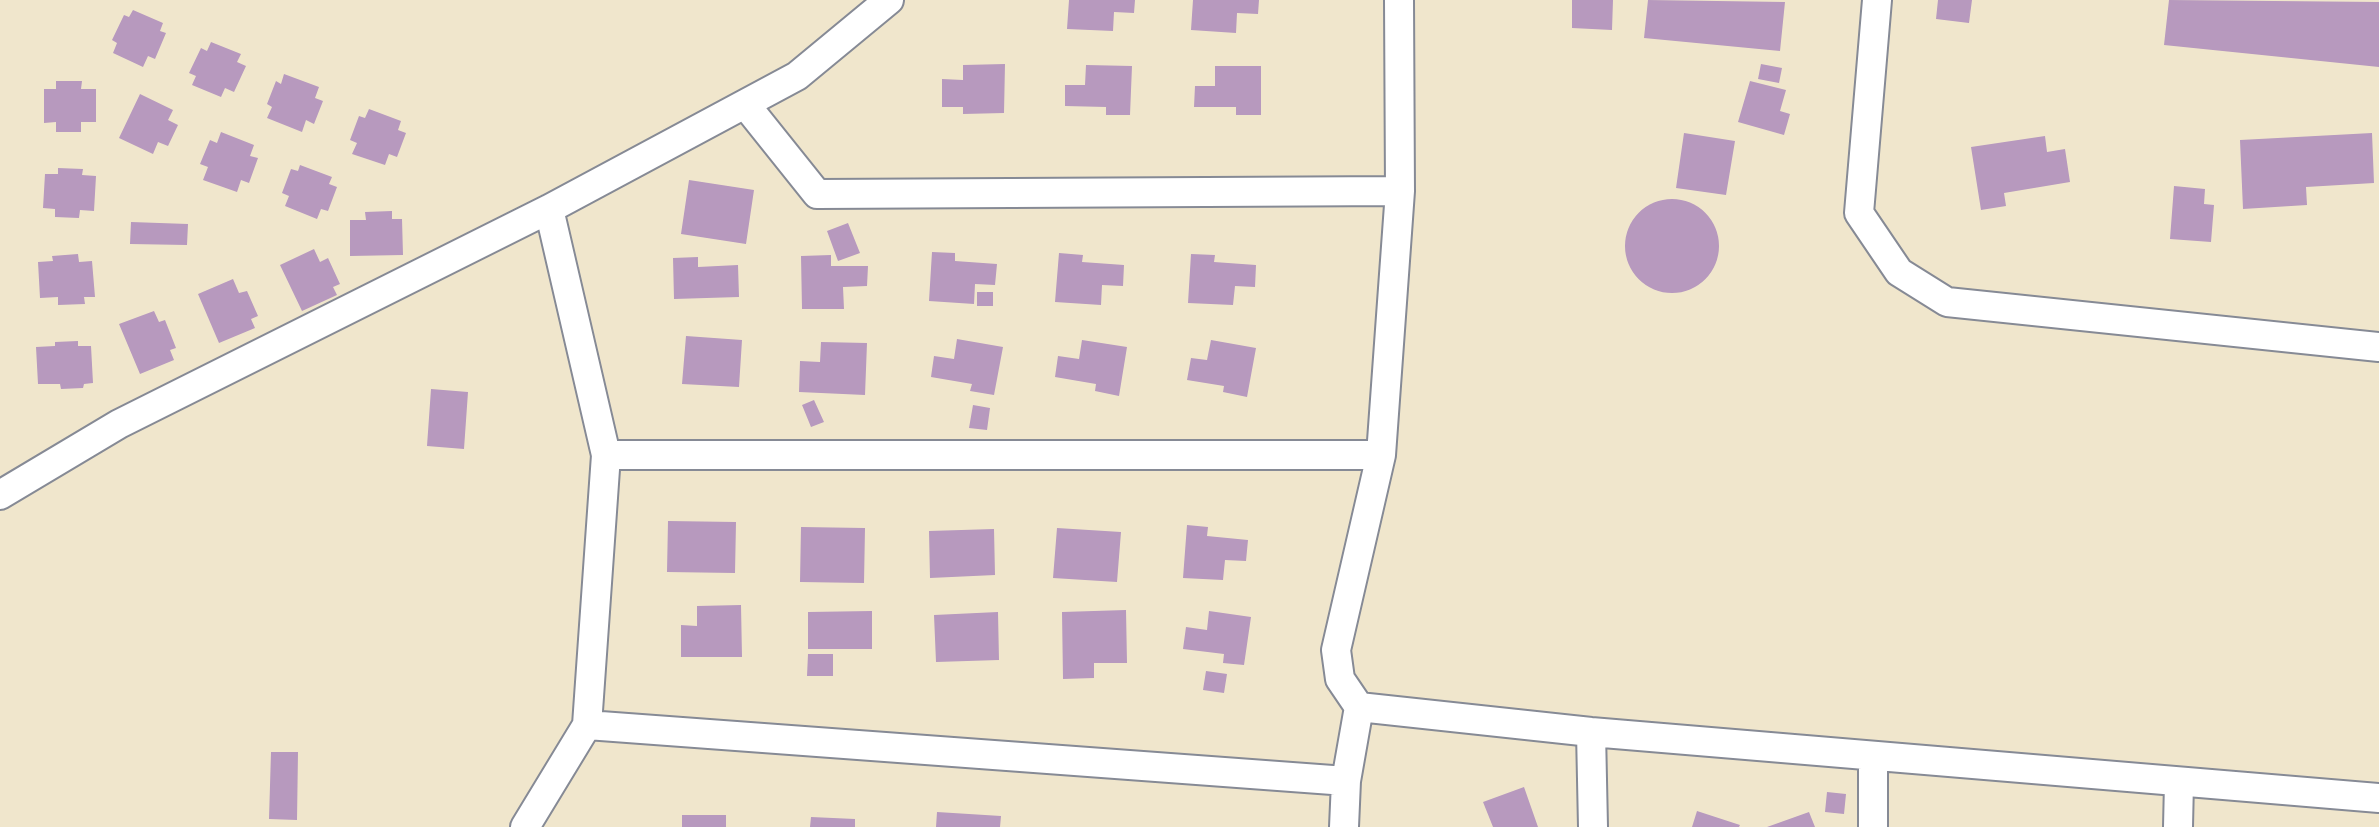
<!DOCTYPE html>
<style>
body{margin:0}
canvas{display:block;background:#f0e6cc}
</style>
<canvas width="2379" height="827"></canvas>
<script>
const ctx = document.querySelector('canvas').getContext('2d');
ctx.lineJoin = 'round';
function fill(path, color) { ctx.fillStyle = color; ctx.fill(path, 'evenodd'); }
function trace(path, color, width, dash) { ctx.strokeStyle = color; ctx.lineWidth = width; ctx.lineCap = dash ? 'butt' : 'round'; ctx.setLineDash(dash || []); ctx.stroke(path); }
const building = new Path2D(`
 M1069 0H1135L1134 13 1114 12 1113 31 1067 29Z
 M1193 0H1259L1258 14 1237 13 1236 33 1191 30Z
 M1572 0H1613L1612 30 1572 28Z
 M1648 0 1785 2 1780 51 1644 38Z
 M1938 0H1972L1969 23 1936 19Z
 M2169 0 2379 2V67L2164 45Z
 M133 10 163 23 160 31 166 33 155 59 148 56 143 67 113 53 117 43 112 40 124 15 129 17Z
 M211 42 241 54 237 62 246 66 234 92 225 88 221 97 192 85 196 76 189 73 201 48 207 51Z
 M1005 64 1004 113 963 114V107H942V79L963 80V65Z
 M1761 64 1782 68 1779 83 1758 79Z
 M1086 65 1132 66 1130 115H1106V107L1065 106V85H1085Z
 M1215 66H1261V115H1236V107H1194L1195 86H1215Z
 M284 74 319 87 315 98 323 101 314 124 306 120 302 132 267 118 272 107 267 104 276 81 281 84Z
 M56 81H82L81 89H96V122H81V132H56V122L44 123V89H56Z
 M1750 81 1786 90 1780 111 1790 114 1784 135 1738 122Z
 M140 94 173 110 168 120 178 125 168 146 158 142 153 154 119 138Z
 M369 109 401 121 398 130 406 133 397 157 389 154 385 165 352 154 357 143 350 140 359 116 365 118Z
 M221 132 254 145 250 156 258 158 249 183 241 180 237 192 203 180 208 167 200 164 210 140 217 143Z
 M1684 133 1735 141 1726 195 1676 188Z
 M2372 133 2374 183 2306 187 2307 205 2243 209 2240 140Z
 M2045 136 2047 152 2065 149 2070 182 2004 193 2006 206 1981 210 1971 147Z
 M300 165 332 177 329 184 337 187 328 211 321 209 317 219 285 206 289 196 282 193 291 169 298 171Z
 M58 168 83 169 82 175 96 176 94 211 80 210 79 218 55 217V209L43 208 45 174H58Z
 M689 180 754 190 746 244 681 234Z
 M2174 186 2205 189 2204 204 2214 205 2211 242 2170 239Z
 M1625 246a47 47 0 1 1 94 0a47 47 0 1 1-94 0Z
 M392 211V219H402L403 255 350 256V220H366L365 212Z
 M131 222 188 224 187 245 130 244Z
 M848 223 860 253 838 261 827 231Z
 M314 249 320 262 328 258 340 284 333 287 337 295 302 311 280 265Z
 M932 252 955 253V261L997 264 995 285 975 284 974 304 929 301Z
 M1059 253 1083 255 1082 262 1124 265 1123 286 1102 285 1101 305 1055 302Z
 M78 254 79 262 92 261 95 297H84L85 304 58 305V297L40 298 38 262 53 261 52 256Z
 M1191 254 1215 255 1214 262 1256 265 1255 287 1235 286 1233 305 1188 303Z
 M831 255V266H868L867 286 843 287 844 309H802L801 256Z
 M698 257V267L738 265 739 297 674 299 673 258Z
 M233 279 239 293 247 291 258 316 251 319 255 328 219 343 198 294Z
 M977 292H993V306H977Z
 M154 311 159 322 165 320 176 348 170 350 174 360 140 374 119 324Z
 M686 336 742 340 739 387 682 384Z
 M957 339 1003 347 994 395 970 391 972 384 931 377 934 356 954 359Z
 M1082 340 1127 347 1119 396 1095 391 1096 384 1055 377 1058 356 1079 359Z
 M1211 340 1256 348 1247 397 1223 392 1224 386 1187 380 1191 358 1207 360Z
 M78 341V346H91L93 383 84 384 83 388 61 389 60 384H38L36 347 55 346V342Z
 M821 342 867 343 865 395 799 392 800 361 820 362Z
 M431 389 468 392 464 449 427 446Z
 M814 400 824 422 811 427 802 405Z
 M973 405 990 408 987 430 969 428Z
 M668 521 736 522 735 573 667 572Z
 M1187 525 1208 527 1207 536 1248 540 1246 561 1225 560 1223 580 1183 578Z
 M801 527 865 528 864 583 800 582Z
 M1057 528 1121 532 1117 582 1053 578Z
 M994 529 995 575 930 578 929 531Z
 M741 605 742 657H681V625L697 626V606Z
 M1126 610 1127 663H1094V678L1063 679 1062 612Z
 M872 611V649H808V612Z
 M1209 611 1251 617 1244 665 1223 663 1224 654 1183 649 1186 627 1207 630Z
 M998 612 999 660 936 662 934 615Z
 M808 654H833V676H807Z
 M1206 671 1227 674 1224 693 1203 690Z
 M271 752H298L297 820 269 819Z
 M1524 787 1538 827H1493L1483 802Z
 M1827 792 1846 794 1844 814 1825 812Z
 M1697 811 1740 825 1739 827H1692Z
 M937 812 1001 816 1000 827H936Z
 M1809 812 1815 827H1767Z
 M682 815H726V827H682Z
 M811 817 855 819V827H810Z`);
const street = new Path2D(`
 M1399 0 1400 191 1381 455 1336 650 1340 679 1359 707 1591 732 2379 798
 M1877 0 1859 213 1899 272 1947 302 2379 347
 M745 104 817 194 1400 191
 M606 455H1381
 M0 495 119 424 549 209 797 76 889 0
 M587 725 1346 781
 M1591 732 1593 827
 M1873 756V827
 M525 827 587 725 606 455 549 209
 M1344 827 1346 781 1359 707
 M2178 827 2179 782`);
fill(building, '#b799be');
trace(street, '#868a95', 32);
trace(street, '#fff', 28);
</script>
